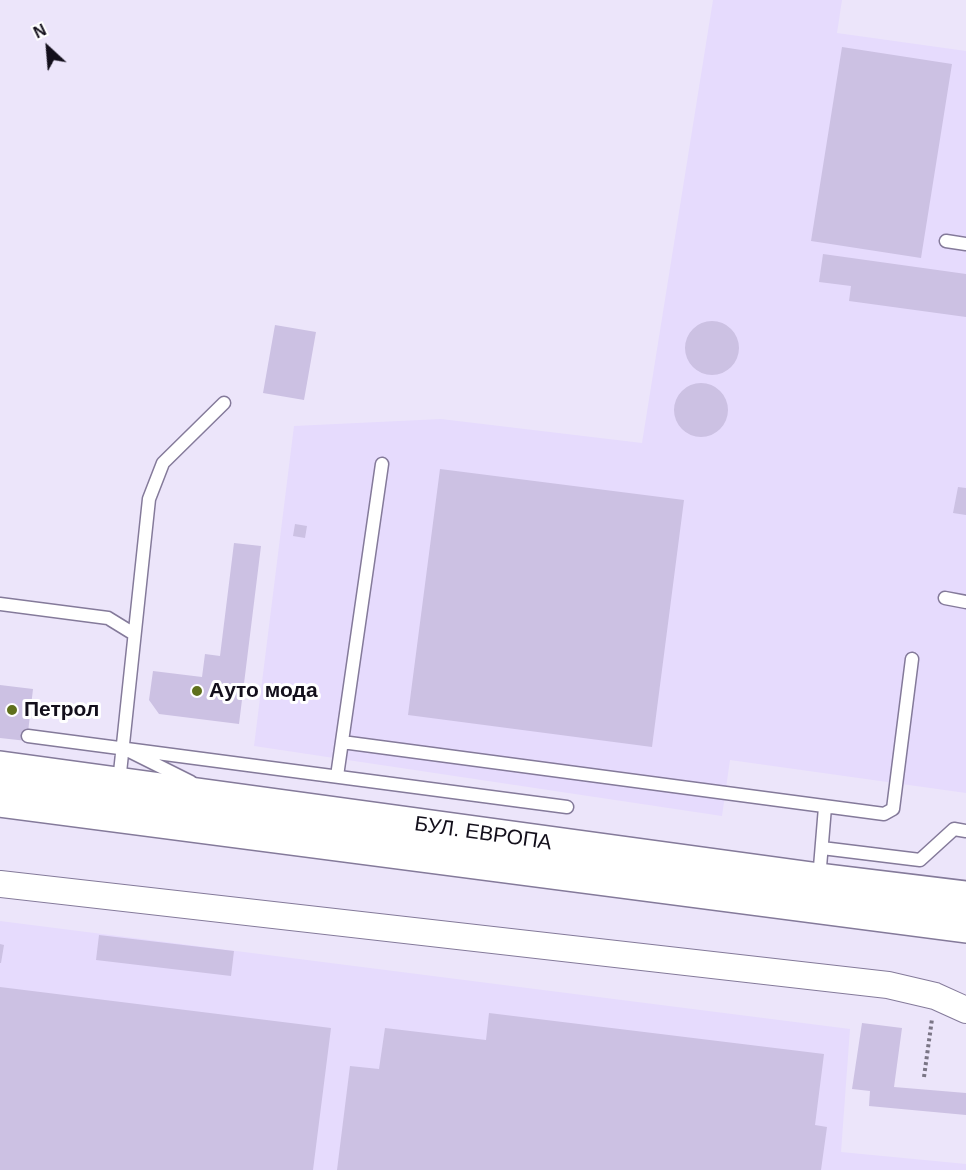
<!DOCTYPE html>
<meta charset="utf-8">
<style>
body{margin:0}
#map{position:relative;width:966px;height:1170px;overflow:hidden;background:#ece5fa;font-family:Arial,sans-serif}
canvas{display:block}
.north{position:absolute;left:18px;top:18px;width:60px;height:60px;-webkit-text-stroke:4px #fff;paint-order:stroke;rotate:334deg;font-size:16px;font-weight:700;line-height:24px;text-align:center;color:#130f1b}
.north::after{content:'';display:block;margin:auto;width:21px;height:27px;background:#130f1b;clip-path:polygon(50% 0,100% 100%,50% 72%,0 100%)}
</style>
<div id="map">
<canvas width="966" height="1170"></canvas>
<div class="north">N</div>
</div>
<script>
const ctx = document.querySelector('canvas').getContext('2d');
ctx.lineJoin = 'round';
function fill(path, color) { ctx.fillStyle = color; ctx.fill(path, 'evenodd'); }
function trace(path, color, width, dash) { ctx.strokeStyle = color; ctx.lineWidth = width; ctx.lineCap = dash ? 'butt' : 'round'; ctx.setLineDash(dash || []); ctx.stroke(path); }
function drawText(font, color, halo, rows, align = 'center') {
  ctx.font = font + ' Arial,sans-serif'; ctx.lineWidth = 6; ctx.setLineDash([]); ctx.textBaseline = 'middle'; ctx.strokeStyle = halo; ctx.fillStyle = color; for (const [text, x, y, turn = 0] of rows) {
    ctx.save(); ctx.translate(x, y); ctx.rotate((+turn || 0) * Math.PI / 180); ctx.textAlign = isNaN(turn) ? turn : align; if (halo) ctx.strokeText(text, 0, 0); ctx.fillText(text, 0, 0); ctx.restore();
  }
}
const built = new Path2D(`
 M713 0H842L837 33 966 51V793L730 760 722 816 254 746 294 426 441 419 642 443Z
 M0 921 850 1029 841 1152 966 1164V1170H0Z`);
const building = new Path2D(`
 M842 47 952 64 921 258 811 241Z
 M823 254 966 274V317L849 301 851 286 819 282Z
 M685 348a27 27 0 1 1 54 0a27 27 0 1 1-54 0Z
 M275 325 316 332 304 400 263 393Z
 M674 410a27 27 0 1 1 54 0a27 27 0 1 1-54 0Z
 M440 469 684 500 652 747 408 715Z
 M958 487 966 488V515L953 513Z
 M295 524 307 526 305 538 293 536Z
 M234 543 261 546 239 724 159 714 149 700 153 671 202 677 205 654 220 656Z
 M0 685 33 689 27 741 0 738Z
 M99 935 234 951 231 976 96 960Z
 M0 944 4 945 1 963H0Z
 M0 987 331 1028 313 1170H0Z
 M489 1013 824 1054 815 1125 827 1127 821 1170H337L350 1066 379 1069 385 1028 486 1040Z
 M862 1023 902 1028 894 1087 966 1093V1115L869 1106 870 1091 852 1089Z`);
const path = new Path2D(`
 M924 1077 932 1019`);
const lane = new Path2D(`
 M946 241 966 244
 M945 598 966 602
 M0 604 108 618 134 634
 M28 736 567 807
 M342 742 884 814 893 809 912 659
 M131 752 191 782
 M337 776 382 464
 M119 782 149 499 163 463 224 403
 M822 848 920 860 954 829 966 831
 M819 879 825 807`);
const street = new Path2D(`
 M0 884 888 985 935 996 966 1010`);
const secondary = new Path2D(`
 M0 768 819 880 966 898
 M0 800 966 926`);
const markers = [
 [197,691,6,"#5f701c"],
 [12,710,6,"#5f701c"]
];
const poiNames = [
 ["Ауто мода",209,691],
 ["Петрол",24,710]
];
const streetNames = [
 ["БУЛ. ЕВРОПА",483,834,8]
];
fill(built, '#e6dbfd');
fill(building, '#ccc1e3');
trace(lane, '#847a9a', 15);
trace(street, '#847a9a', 28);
trace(secondary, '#847a9a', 36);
trace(path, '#7a7585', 4, [3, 3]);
trace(lane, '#fff', 12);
trace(street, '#fff', 26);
trace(secondary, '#fff', 33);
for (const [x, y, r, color] of markers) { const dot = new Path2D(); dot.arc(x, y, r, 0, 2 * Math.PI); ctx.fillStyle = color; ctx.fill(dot); trace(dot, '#fff', 2); }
drawText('bold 21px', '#130f1b', '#fff', poiNames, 'left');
drawText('21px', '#130f1b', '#fff', streetNames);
</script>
